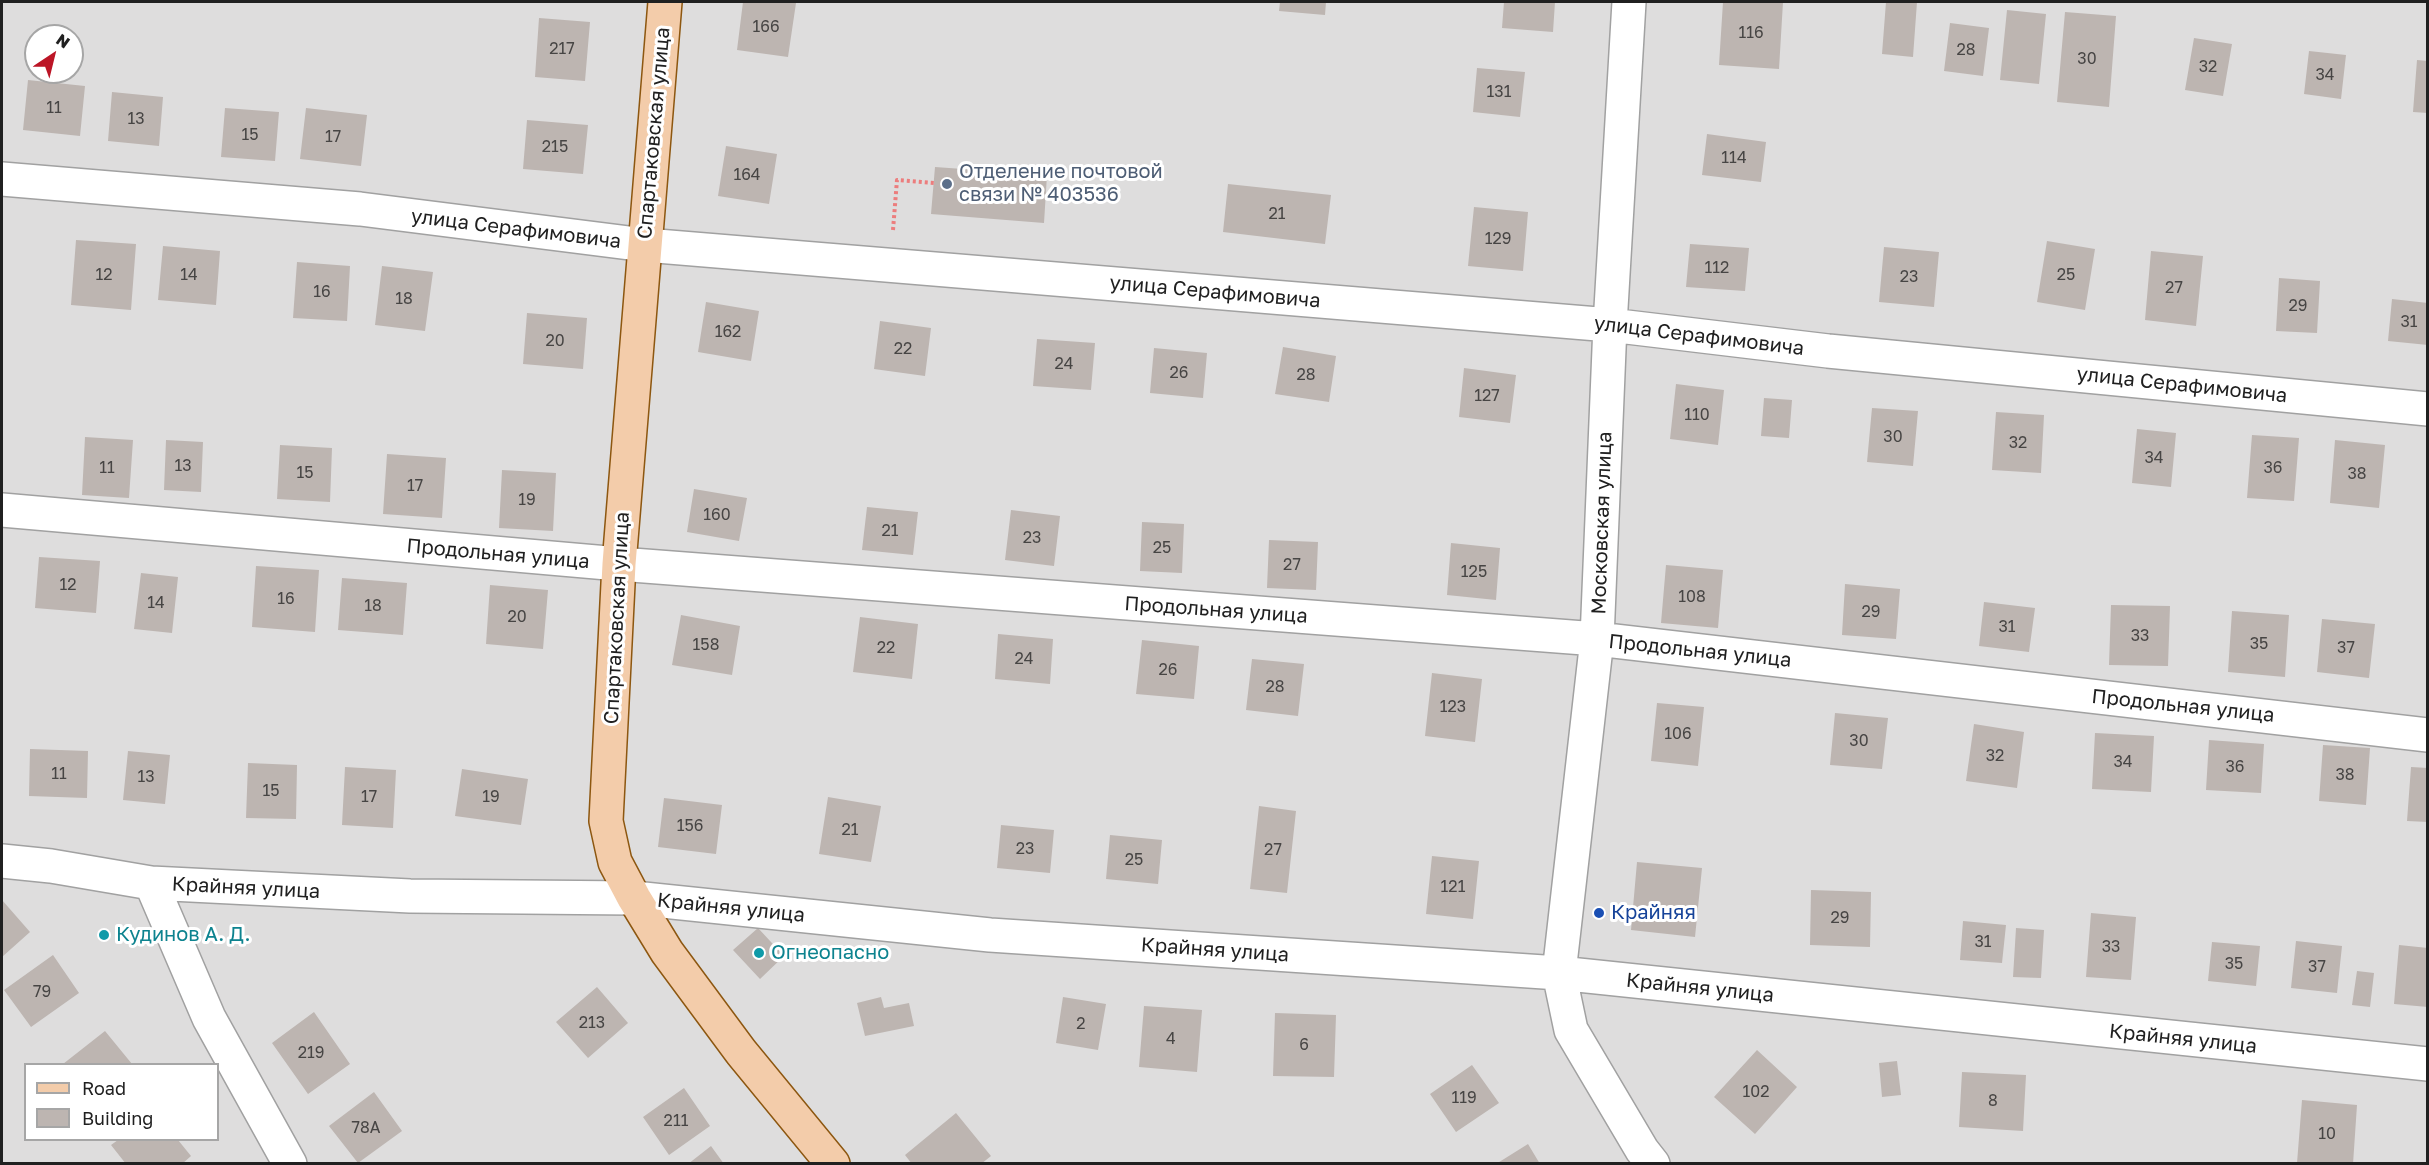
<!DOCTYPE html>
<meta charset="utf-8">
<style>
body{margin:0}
#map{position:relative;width:2429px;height:1165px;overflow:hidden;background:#f0ece8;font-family:"Golos Text",sans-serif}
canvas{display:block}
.frame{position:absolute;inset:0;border:3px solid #202020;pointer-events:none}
.legend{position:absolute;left:24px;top:1063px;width:195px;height:78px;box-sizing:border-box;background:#fff;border:2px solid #a6a6a6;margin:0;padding:8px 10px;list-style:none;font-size:18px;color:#202020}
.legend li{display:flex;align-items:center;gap:12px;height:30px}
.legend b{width:30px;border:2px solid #a6a6a6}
.north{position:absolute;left:24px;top:24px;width:60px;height:60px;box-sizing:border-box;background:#fff;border:2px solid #a6a6a6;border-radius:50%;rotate:35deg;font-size:16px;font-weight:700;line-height:24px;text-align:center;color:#202020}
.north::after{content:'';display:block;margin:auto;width:21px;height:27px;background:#bc1526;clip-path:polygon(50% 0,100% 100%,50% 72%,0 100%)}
</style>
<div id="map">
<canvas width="2429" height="1165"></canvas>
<div class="frame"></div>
<ul class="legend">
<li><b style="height:8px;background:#f3ccaa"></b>Road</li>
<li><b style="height:16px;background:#bdb5b1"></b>Building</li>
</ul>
<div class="north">N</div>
</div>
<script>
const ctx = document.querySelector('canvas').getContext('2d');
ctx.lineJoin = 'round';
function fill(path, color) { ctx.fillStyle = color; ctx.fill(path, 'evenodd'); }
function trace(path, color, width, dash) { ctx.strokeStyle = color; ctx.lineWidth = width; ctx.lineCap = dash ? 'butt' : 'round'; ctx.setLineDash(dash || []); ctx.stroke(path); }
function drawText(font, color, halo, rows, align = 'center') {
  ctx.font = font + ' "Golos Text",sans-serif'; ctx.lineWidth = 6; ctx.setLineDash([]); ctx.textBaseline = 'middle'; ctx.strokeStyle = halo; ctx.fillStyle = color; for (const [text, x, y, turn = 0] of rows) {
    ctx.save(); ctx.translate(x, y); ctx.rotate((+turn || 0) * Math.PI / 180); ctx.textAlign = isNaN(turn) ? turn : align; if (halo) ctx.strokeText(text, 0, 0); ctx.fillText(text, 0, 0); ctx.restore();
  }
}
const residential = new Path2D(`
 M2 2H2427V1163H2ZM36 36H72V72H36ZM26 1064H218V1140H26Z`);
const building = new Path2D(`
 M743 2 796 3 788 57 737 50Z
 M1280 2H1326L1325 15 1279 11Z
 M1504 2H1555L1553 32 1502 28Z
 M1723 2H1783L1779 69 1719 65Z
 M1886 2H1917L1913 57 1882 54Z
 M2007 10 2046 14 2039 84 2000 80Z
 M2065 12 2116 16 2109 107 2057 102Z
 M539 18 590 22 585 81 535 77Z
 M1950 23 1989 28 1983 76 1944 71Z
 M2194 38 2232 44 2223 96 2185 90Z
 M2309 51 2346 55 2341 99 2304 94Z
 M2417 60 2428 61V113L2413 112Z
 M1477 68 1525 72 1520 117 1473 112Z
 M28 80 85 86 80 136 23 130Z
 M112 92 163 97 159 146 108 141Z
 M225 108 279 112 275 161 221 157Z
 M306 108 367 115 361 166 300 159Z
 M527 120 588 125 583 174 523 169Z
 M1707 134 1766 142 1761 182 1702 175Z
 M726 146 777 154 769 204 718 196Z
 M935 167 1047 175 1044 223 931 214Z
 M1228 184 1331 195 1325 244 1223 232Z
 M1474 207 1528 212 1523 271 1468 266Z
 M76 240 136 244 131 310 71 305Z
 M2047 241 2095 249 2085 310 2037 302Z
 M1690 244 1749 248 1745 291 1686 287Z
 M163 246 220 251 216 305 158 300Z
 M1884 247 1939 252 1934 307 1879 302Z
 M2151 251 2203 256 2196 326 2145 320Z
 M297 262 350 266 347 321 293 318Z
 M382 266 433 272 425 331 375 325Z
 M2279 278 2320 281 2317 333 2276 331Z
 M2392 299 2428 303V345L2388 341Z
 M706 302 759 311 751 361 698 352Z
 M527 313 587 318 583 369 523 364Z
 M880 321 931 328 925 376 874 369Z
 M1037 339 1095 343 1091 390 1033 386Z
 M1283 347 1336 356 1329 402 1275 394Z
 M1154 348 1207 353 1203 398 1150 393Z
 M1464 368 1516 375 1510 423 1459 417Z
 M1676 384 1724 390 1718 445 1670 439Z
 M1764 398 1792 400 1789 438 1761 436Z
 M1872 408 1918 411 1913 466 1867 462Z
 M1996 412 2044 415 2041 473 1992 470Z
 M2137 429 2176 433 2171 487 2132 483Z
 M2252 435 2299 438 2294 501 2247 498Z
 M85 437 133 440 129 498 82 495Z
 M166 440 203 442 201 492 164 490Z
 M2335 440 2385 445 2379 508 2330 503Z
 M280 445 332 448 330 502 277 499Z
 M387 454 446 458 442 518 383 514Z
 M502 470 556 473 553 531 499 528Z
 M694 489 747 498 739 541 687 532Z
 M867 507 918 512 913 555 862 550Z
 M1011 510 1060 516 1054 566 1005 560Z
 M1142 522 1184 524 1182 573 1140 571Z
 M1269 540 1318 542 1316 590 1267 588Z
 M1451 543 1500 548 1496 600 1447 595Z
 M39 557 100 561 96 613 35 608Z
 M1666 565 1723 570 1718 628 1661 623Z
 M256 566 319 570 315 632 252 627Z
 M141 573 178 577 172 633 134 629Z
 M342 578 407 583 403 635 338 630Z
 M1845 584 1900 589 1896 639 1842 635Z
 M490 585 548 590 543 649 486 644Z
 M1984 602 2035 608 2029 652 1979 646Z
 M2111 605 2170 606 2168 666 2109 665Z
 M2232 611 2289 615 2285 677 2228 672Z
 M681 615 740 626 732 675 672 665Z
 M860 617 918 624 912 679 853 672Z
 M2322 619 2375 624 2369 678 2317 672Z
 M998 634 1053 639 1050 684 995 679Z
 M1142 640 1199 646 1194 699 1136 694Z
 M1252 659 1304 664 1298 716 1246 710Z
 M1432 673 1482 679 1475 742 1425 736Z
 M1657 703 1704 707 1698 766 1651 761Z
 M1835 713 1888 718 1882 769 1830 765Z
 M1974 724 2024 732 2017 788 1966 781Z
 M2095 733 2154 736 2151 792 2092 789Z
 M2209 740 2264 744 2261 793 2206 790Z
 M2323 745 2370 748 2366 805 2319 801Z
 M30 749 88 751 87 798 29 796Z
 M128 751 170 755 165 804 123 800Z
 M248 763 297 765 296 819 246 818Z
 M345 767 396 770 393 828 342 825Z
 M2411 767 2428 768V822L2407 821Z
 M462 769 528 779 521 825 455 816Z
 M828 797 881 806 871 862 819 854Z
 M664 798 722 805 716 854 658 847Z
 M1259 806 1296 811 1287 893 1250 889Z
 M1001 825 1054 830 1050 873 997 868Z
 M1110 835 1162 840 1158 884 1106 879Z
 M1432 856 1479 861 1473 919 1426 914Z
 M1637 862 1702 868 1695 937 1631 930Z
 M1811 890 1871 892 1870 947 1810 945Z
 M2 900 30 932 2 957Z
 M2091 913 2136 917 2131 980 2086 977Z
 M1963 921 2006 925 2002 963 1960 960Z
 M758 928 784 956 760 979 733 950Z
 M2016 928 2044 930 2041 978 2013 977Z
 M2296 941 2342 946 2337 993 2291 988Z
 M2212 942 2260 946 2256 986 2208 981Z
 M2399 945 2428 948V1007L2394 1004Z
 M53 955 79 993 31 1027 4 990Z
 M2357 971 2374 973 2370 1007 2352 1005Z
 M597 987 628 1023 588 1058 556 1022Z
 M881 997 884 1008 909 1003 914 1026 865 1036 857 1003Z
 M1063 997 1106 1004 1098 1050 1056 1043Z
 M1144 1006 1202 1010 1197 1072 1139 1067Z
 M314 1012 350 1064 308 1094 272 1043Z
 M1275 1013 1336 1015 1334 1077 1273 1076Z
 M105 1031 132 1064H63Z
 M1757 1050 1797 1087 1755 1134 1714 1097Z
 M1897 1061 1901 1095 1882 1097 1879 1063Z
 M1472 1065 1499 1103 1456 1132 1430 1094Z
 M1962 1072 2026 1075 2023 1131 1959 1127Z
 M684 1088 710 1126 669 1155 643 1117Z
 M374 1092 402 1131 358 1163 329 1126Z
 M2302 1100 2357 1105 2353 1164 2297 1163Z
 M956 1113 991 1156 981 1164H912L905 1155Z
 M118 1140H178L191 1156 182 1164H126L111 1145Z
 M1528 1144 1540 1164H1496Z
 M711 1146 724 1164H688Z`);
const path = new Path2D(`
 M893 230 897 180 934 183`);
const minor = new Path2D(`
 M1629 2 1610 325 1597 639 1559 973 1571 1030 1642 1150 1653 1164
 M2 179 360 209 645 245 1610 325 1828 351 2428 409
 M2 510 619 564 1597 639 2428 735
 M2 861 51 866 151 883 410 896 634 898 990 935 1559 973 2428 1064
 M151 883 209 1018 290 1164`);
const primary = new Path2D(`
 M665 2 619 564 606 821 615 862 634 898 667 952 741 1052 833 1164`);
const markers = [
 [947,184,6,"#5c6f8a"],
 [1599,913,6,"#1a4fb4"],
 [104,935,6,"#0f9aa8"],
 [759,953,6,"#0f9aa8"]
];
const numberNames = [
 ["166",766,27],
 ["116",1751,33],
 ["217",562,49],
 ["28",1966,50],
 ["30",2087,59],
 ["32",2208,67],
 ["34",2325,75],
 ["131",1499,92],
 ["11",54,108],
 ["13",136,119],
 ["15",250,135],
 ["17",333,137],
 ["215",555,147],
 ["114",1734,158],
 ["164",747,175],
 ["21",1277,214],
 ["129",1498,239],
 ["112",1717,268],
 ["12",104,275],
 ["14",189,275],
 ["25",2066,275],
 ["23",1909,277],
 ["27",2174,288],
 ["16",322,292],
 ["18",404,299],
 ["29",2298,306],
 ["31",2409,322],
 ["162",728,332],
 ["20",555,341],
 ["22",903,349],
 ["24",1064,364],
 ["26",1179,373],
 ["28",1306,375],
 ["127",1487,396],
 ["110",1697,415],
 ["30",1893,437],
 ["32",2018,443],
 ["34",2154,458],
 ["13",183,466],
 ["11",107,468],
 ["36",2273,468],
 ["15",305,473],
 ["38",2357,474],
 ["17",415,486],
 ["19",527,500],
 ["160",717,515],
 ["21",890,531],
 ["23",1032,538],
 ["25",1162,548],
 ["27",1292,565],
 ["125",1474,572],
 ["12",68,585],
 ["108",1692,597],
 ["16",286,599],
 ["14",156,603],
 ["18",373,606],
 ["29",1871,612],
 ["20",517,617],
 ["31",2007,627],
 ["33",2140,636],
 ["35",2259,644],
 ["158",706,645],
 ["22",886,648],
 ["37",2346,648],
 ["24",1024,659],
 ["26",1168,670],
 ["28",1275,687],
 ["123",1453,707],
 ["106",1678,734],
 ["30",1859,741],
 ["32",1995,756],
 ["34",2123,762],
 ["36",2235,767],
 ["11",59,774],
 ["38",2345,775],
 ["13",146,777],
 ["15",271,791],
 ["17",369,797],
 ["19",491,797],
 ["156",690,826],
 ["21",850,830],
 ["23",1025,849],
 ["27",1273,850],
 ["25",1134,860],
 ["121",1453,887],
 ["29",1840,918],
 ["31",1983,942],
 ["33",2111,947],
 ["35",2234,964],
 ["37",2317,967],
 ["79",42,992],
 ["213",592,1023],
 ["2",1081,1024],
 ["4",1171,1039],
 ["6",1304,1045],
 ["219",311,1053],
 ["102",1756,1092],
 ["119",1464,1098],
 ["8",1993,1101],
 ["211",676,1121],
 ["78А",366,1128],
 ["10",2327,1134]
];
const streetNames = [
 ["Спартаковская улица",654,133,-85],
 ["улица Серафимовича",516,229,7],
 ["улица Серафимовича",1215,292,5],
 ["улица Серафимовича",1699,336,7],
 ["улица Серафимовича",2182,385,6],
 ["Московская улица",1602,523,-88],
 ["Продольная улица",498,554,5],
 ["Продольная улица",1216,610,4],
 ["Спартаковская улица",617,618,-87],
 ["Продольная улица",1700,651,6],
 ["Продольная улица",2183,706,6],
 ["Крайняя улица",246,888,3],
 ["Крайняя улица",731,908,6],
 ["Крайняя улица",1215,950,4],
 ["Крайняя улица",1700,988,6],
 ["Крайняя улица",2183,1039,6]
];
const serviceNames = [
 ["Отделение почтовой",959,172],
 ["связи № 403536",959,195]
];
const transitNames = [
 ["Крайняя",1611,913]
];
const cultureNames = [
 ["Кудинов A. Д.",116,935],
 ["Огнеопасно",771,953]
];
fill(residential, '#dedddd');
fill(building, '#bdb5b1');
trace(minor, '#a1a1a1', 36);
trace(primary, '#8d5710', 36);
trace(path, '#ec7d7d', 4, [3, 3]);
trace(minor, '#fff', 33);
trace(primary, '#f3ccaa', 33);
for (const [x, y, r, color] of markers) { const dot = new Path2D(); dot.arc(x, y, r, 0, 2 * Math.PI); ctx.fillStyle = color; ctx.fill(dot); trace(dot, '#fff', 2); }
drawText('16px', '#474544', null, numberNames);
drawText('20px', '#202020', '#fff', streetNames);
drawText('20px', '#4e5e75', '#fff', serviceNames, 'left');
drawText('20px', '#164399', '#fff', transitNames, 'left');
drawText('20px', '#0d838f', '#fff', cultureNames, 'left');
</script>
